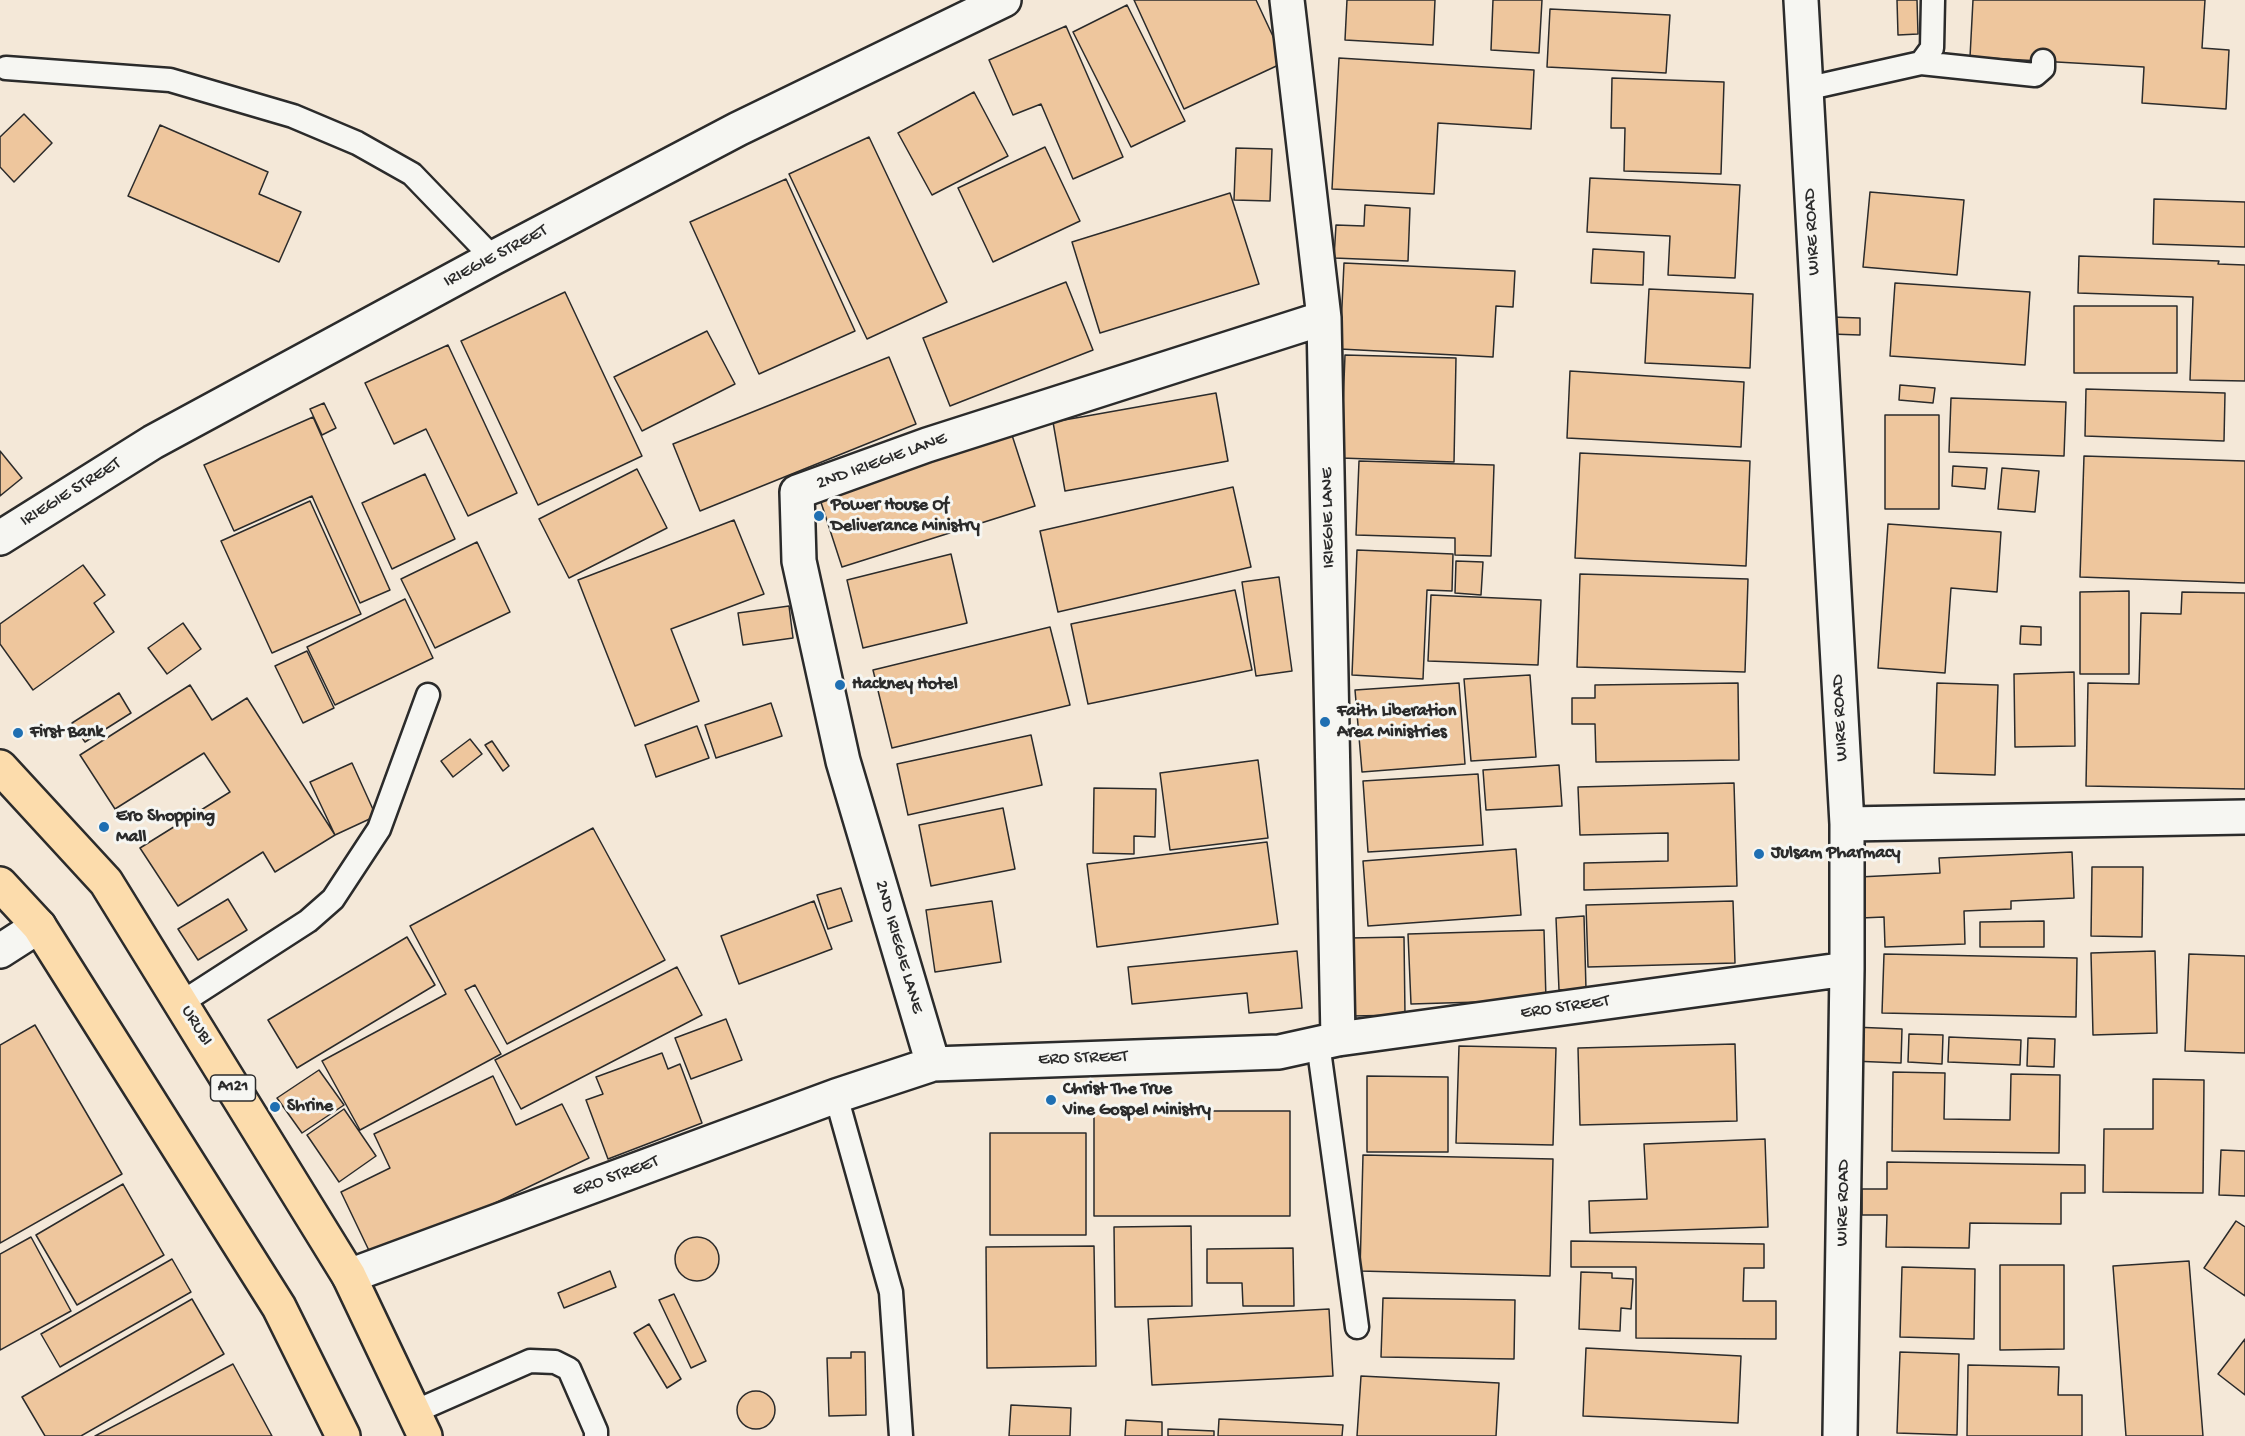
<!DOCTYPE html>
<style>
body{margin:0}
canvas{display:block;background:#f4e8d8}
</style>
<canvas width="2245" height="1436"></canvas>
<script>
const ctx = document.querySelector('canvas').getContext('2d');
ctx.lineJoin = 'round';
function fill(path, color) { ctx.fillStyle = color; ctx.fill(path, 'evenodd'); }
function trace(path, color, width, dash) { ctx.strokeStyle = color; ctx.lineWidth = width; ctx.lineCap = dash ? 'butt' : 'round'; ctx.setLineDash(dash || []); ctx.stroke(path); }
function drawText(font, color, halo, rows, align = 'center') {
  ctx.font = font + ' "Gochi Hand",sans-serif'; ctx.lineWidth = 6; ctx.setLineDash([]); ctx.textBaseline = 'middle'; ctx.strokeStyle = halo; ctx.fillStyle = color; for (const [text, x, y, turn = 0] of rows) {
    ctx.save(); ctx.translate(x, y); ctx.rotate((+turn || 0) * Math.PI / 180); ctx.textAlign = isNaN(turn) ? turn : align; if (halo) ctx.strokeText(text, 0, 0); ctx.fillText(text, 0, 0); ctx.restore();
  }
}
const building = new Path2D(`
 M1134 0H1256L1285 62 1184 109Z
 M1347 0H1435L1433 45 1345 40Z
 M1493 0H1542L1539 53 1491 50Z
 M1897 0H1917L1918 34 1898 35Z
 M1973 0H2205L2202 48 2229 50 2226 109 2142 103 2144 67 1970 57Z
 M1127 5 1185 121 1131 147 1073 32Z
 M1550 9 1670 15 1666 73 1547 67Z
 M1066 26 1123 157 1073 179 1041 104 1013 115 989 60Z
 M1339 58 1534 70 1531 129 1438 123 1434 194 1332 189Z
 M1612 78 1724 82 1721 174 1624 171 1625 128H1611Z
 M974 92 1008 156 932 195 898 133Z
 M24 114 52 143 14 182 0 167V137Z
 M160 125 268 172 259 194 301 212 279 262 128 196Z
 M869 137 947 302 867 339 789 174Z
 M1045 147 1080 221 993 262 958 188Z
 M1236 148 1272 149 1270 201 1234 200Z
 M1590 178 1740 185 1735 278 1668 275 1670 236 1587 232Z
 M786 179 855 331 759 374 690 222Z
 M1870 192 1964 200 1957 275 1863 267Z
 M1230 193 1259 284 1100 333 1072 242Z
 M2154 199 2245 202V247L2153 244Z
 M1365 205 1410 208 1408 261 1334 258 1336 225 1364 226Z
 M1593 249 1644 252 1643 285 1591 283Z
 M2079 256 2219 261 2218 264 2245 265V381L2190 380 2193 297 2078 293Z
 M1344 263 1515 271 1513 307 1496 306 1493 357 1340 349Z
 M1066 282 1093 350 950 406 923 338Z
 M1895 283 2030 292 2025 365 1890 356Z
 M1649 289 1753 294 1750 368 1645 363Z
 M565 292 642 456 538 505 461 341Z
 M2074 306H2177V373H2074Z
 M1831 317 1860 318V335L1830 334Z
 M707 331 735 384 642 431 614 377Z
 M448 345 517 493 468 516 426 429 394 444 365 383Z
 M1345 355 1456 358 1454 462 1341 458Z
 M889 357 916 424 700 511 673 444Z
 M1570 371 1744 382 1741 447 1567 438Z
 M1900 385 1935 388 1933 403 1899 400Z
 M2086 389 2225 393 2224 441 2085 436Z
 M1216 393 1228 461 1065 491 1053 422Z
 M1951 398 2066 402 2064 456 1949 452Z
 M324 403 336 428 322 435 310 409Z
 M1885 415H1939V509H1885Z
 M313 417 390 590 360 603 312 496 234 531 204 465Z
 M1010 429 1035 506 842 567 817 490Z
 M0 451 22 478 0 496Z
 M1580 453 1750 461 1746 566 1575 558Z
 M2084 456 2245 461V583L2080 577Z
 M1359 461 1494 465 1491 556 1455 555V538L1356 535Z
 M1953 466 1987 468 1985 489 1952 486Z
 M2002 468 2039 471 2035 512 1998 509Z
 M637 469 667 528 569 578 539 519Z
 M425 474 455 539 392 569 362 503Z
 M1233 487 1251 567 1058 612 1040 531Z
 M310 501 361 614 272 653 221 541Z
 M734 520 764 594 671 629 699 701 635 726 578 580Z
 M1888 524 2001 532 1997 592 1951 588 1945 673 1878 668Z
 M477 542 510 612 435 648 401 579Z
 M1357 550 1453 554 1452 591 1427 590 1423 679 1352 675Z
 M951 554 967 623 863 648 847 580Z
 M1456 561 1483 562 1481 595 1455 593Z
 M83 565 105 595 94 603 114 632 33 690 0 644V624Z
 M1580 574 1748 579 1745 672 1577 667Z
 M1279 577 1292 671 1256 676 1242 582Z
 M1235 590 1252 670 1088 704 1071 624Z
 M2129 591V674H2080V592Z
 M2182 592 2245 593V789L2086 786 2088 683 2139 684 2141 613 2181 614Z
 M1431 595 1541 600 1538 665 1428 661Z
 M405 599 433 658 335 705 307 647Z
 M789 606 793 638 743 645 738 613Z
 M183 623 201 649 167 674 148 648Z
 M2021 626 2041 627V645L2020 644Z
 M1050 627 1070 705 892 748 873 670Z
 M307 651 334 708 303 723 275 666Z
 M2074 672 2075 746 2015 747 2014 674Z
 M1530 675 1536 757 1471 761 1464 679Z
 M1459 683 1465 764 1362 772 1355 690Z
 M1738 683 1739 760 1596 762 1595 724H1572V698H1595V685Z
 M1937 683 1998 685 1995 775 1934 773Z
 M190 685 212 720 247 698 335 835 275 872 263 852 178 906 140 848 230 792 204 753 115 809 80 755Z
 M119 693 131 713 85 742 72 723Z
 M771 703 782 736 716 758 705 725Z
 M697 726 709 758 656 777 645 745Z
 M1031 735 1042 785 908 815 897 764Z
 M470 739 482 754 453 777 441 761Z
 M492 741 509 766 503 771 485 745Z
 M1258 760 1268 838 1170 850 1160 773Z
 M352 763 376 816 335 835 310 782Z
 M1559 765 1562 806 1486 810 1483 770Z
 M1478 774 1483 845 1368 852 1363 781Z
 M1734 783 1737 886 1584 890V863L1668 861V833L1580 835 1578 787Z
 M1094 788 1156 789 1155 837 1134 836V854L1093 853Z
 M1003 808 1015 869 931 886 919 825Z
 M593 828 665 960 507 1044 475 985 465 990 501 1054 360 1130 322 1061 446 994 410 926Z
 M1267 842 1278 924 1097 947 1087 864Z
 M1516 849 1521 915 1368 926 1363 861Z
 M2072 852 2074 898 2011 901V909L1964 911 1965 944 1885 947 1884 917 1861 918 1859 877 1940 873 1939 858Z
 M2092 867H2143L2142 937 2091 936Z
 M841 888 852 921 828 929 817 895Z
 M228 899 247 930 198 960 178 929Z
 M814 901 832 949 739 984 721 936Z
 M992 901 1001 962 935 972 926 910Z
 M1733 901 1735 963 1588 967 1586 905Z
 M1584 916 1586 989 1559 990 1556 918Z
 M2044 921V947H1980V922Z
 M1544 930 1546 1000 1411 1004 1408 934Z
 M407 937 435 985 297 1068 268 1020Z
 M1404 937 1405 1015 1352 1016 1350 938Z
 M1297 951 1302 1008 1249 1013 1247 993 1132 1004 1128 967Z
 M2155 951 2157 1033 2093 1035 2091 953Z
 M1884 954 2077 958 2076 1017 1882 1013Z
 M2189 954 2245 956V1053L2185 1051Z
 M677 967 702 1015 521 1109 495 1060Z
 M726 1019 742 1060 691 1079 675 1038Z
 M35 1025 122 1174 0 1243V1045Z
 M1853 1027 1902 1029 1901 1063 1852 1061Z
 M1909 1034 1943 1035 1942 1064 1908 1062Z
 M1949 1037 2021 1040 2020 1065 1948 1062Z
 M2028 1038 2055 1039 2054 1067 2027 1066Z
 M1735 1044 1737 1121 1580 1125 1578 1048Z
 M1459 1046 1556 1048 1553 1145 1456 1143Z
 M662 1053 668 1069 680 1064 702 1123 608 1159 586 1100 603 1094 596 1077Z
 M319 1070 344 1105 302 1133 277 1098Z
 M1893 1072 1945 1073 1944 1119 2010 1120 2011 1074 2060 1075 2059 1153 1892 1151Z
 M493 1076 516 1125 562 1104 589 1158 374 1261 341 1192 390 1168 374 1134Z
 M1367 1076 1448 1077V1152H1367Z
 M2153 1079 2204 1080 2203 1193 2103 1192 2104 1129H2153Z
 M344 1109 376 1156 339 1182 307 1135Z
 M1094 1111H1290V1216H1094Z
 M990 1133H1086V1235H990Z
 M1765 1139 1768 1227 1590 1233 1589 1201 1647 1199 1644 1144Z
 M2221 1150 2245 1151V1196L2219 1195Z
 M1363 1155 1553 1159 1550 1276 1360 1271Z
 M1887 1162 2085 1165V1193H2061V1224L1970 1223 1969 1248 1886 1247 1887 1215H1862V1189H1887Z
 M123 1184 164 1255 77 1305 36 1235Z
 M2236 1221 2245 1227V1296L2204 1268Z
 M1191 1226 1192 1306 1115 1307 1114 1227Z
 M675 1259a22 22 0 1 1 44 0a22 22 0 1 1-44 0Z
 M31 1237 71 1311 0 1350V1254Z
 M1571 1241 1764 1244V1268H1744L1743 1301H1776V1339L1636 1338V1267H1571Z
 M1094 1246 1096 1366 987 1368 986 1247Z
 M1293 1248 1294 1306H1243L1242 1283H1207V1249Z
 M172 1259 191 1292 60 1367 41 1334Z
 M2189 1261 2203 1436H2126L2113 1266Z
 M2000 1265H2064V1349L2000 1350Z
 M1902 1267 1975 1269 1974 1339 1900 1337Z
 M610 1271 616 1287 564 1308 558 1293Z
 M1581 1272 1612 1273V1278L1633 1279 1631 1309 1621 1308 1620 1331 1579 1329Z
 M674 1294 706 1361 691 1368 659 1300Z
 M1383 1298 1515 1300 1514 1359 1381 1357Z
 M192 1299 224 1354 81 1436H45L22 1397Z
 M1329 1309 1333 1376 1152 1385 1148 1319Z
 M649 1324 681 1379 667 1388 634 1333Z
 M2245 1339V1395L2218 1374Z
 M1586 1348 1741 1356 1738 1423 1583 1416Z
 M851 1352H865L866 1415 829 1416 827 1358H851Z
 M1900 1352 1959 1354 1957 1435 1897 1433Z
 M233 1364 272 1436H95Z
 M1968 1365 2059 1367 2058 1395H2082V1436H1967Z
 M1361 1376 1499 1383 1496 1436H1357Z
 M737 1410a19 19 0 1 1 38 0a19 19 0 1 1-38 0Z
 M1011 1405 1071 1408 1070 1436H1009Z
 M1219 1419 1343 1425 1342 1436H1218Z
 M1126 1420 1162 1422V1436H1125Z
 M1168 1429 1214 1431V1436H1168Z`);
const lane = new Path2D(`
 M1921 63 2035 75 2043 68V61
 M6 68 170 80 293 116 357 143 412 174 493 258
 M1805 89 1921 63 1932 48 1933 0
 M181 1003 308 921 333 899 379 829 428 695
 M1318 1043 1357 1327
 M836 1096 891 1292 901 1436
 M414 1412 530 1361 555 1362 569 1369 596 1431V1436`);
const street = new Path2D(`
 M1287 0 1324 318 1338 1039
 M1801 0 1847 824V969L1840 1436
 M0 538 153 442 493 258 738 129 1004 0
 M1847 824 2245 817
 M0 951 39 926
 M933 1064 843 761 799 561 797 492 927 445 1324 318
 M349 1276 836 1096 933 1064 1279 1052 1338 1039 1847 969`);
const highway = new Path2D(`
 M0 767 106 882 349 1276 425 1436
 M0 884 39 926 279 1307 343 1436`);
const markers = [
 [819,516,6,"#1f6fb2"],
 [840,685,6,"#1f6fb2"],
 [1325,722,6,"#1f6fb2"],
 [18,733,6,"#1f6fb2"],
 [104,827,6,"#1f6fb2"],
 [1759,854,6,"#1f6fb2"],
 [1051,1100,6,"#1f6fb2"],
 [275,1107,6,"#1f6fb2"]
];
const shields = [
 [233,1088,45]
];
const shieldNames = [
 ["A121",233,1088]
];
const streetNames = [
 ["WIRE ROAD",1813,232,-93],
 ["IRIEGIE STREET",496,257,-28],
 ["2ND IRIEGIE LANE",882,462,-20],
 ["IRIEGIE STREET",71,493,-32],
 ["IRIEGIE LANE",1329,518,-91],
 ["WIRE ROAD",1841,718,-93],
 ["2ND IRIEGIE LANE",898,947,74],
 ["ERO STREET",1565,1008,-8],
 ["URUBI",196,1026,58],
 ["ERO STREET",1083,1059,-2],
 ["ERO STREET",616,1177,-20],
 ["WIRE ROAD",1844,1203,-89]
];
const poiNames = [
 ["Power House Of",831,506],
 ["Deliverance Ministry",831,527],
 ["Hackney Hotel",852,685],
 ["Faith Liberation",1337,712],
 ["Area Ministries",1337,733],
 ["First Bank",30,733],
 ["Ero Shopping",116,817],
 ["Mall",116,838],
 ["Julsam Pharmacy",1771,854],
 ["Christ The True",1063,1090],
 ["Vine Gospel Ministry",1063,1111],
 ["Shrine",287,1107]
];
fill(building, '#eec69d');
trace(building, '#2b2b2b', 1.5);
trace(lane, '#2b2b2b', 27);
trace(street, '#2b2b2b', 38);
trace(highway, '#2b2b2b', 38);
trace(lane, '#f6f6f2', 22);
trace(street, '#f6f6f2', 33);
trace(highway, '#fcdcac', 33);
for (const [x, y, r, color] of markers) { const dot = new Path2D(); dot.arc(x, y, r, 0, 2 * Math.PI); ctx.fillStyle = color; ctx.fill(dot); trace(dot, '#f6f6f2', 2); }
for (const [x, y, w] of shields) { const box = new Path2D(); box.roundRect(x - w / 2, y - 13, w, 26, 4.5); ctx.fillStyle = '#f6f6f2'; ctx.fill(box); trace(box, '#2b2b2b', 1.5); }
drawText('bold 16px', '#2b2b2b', null, shieldNames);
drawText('18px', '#2b2b2b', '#f6f6f2', streetNames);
drawText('bold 18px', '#2b2b2b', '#f6f6f2', poiNames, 'left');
</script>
